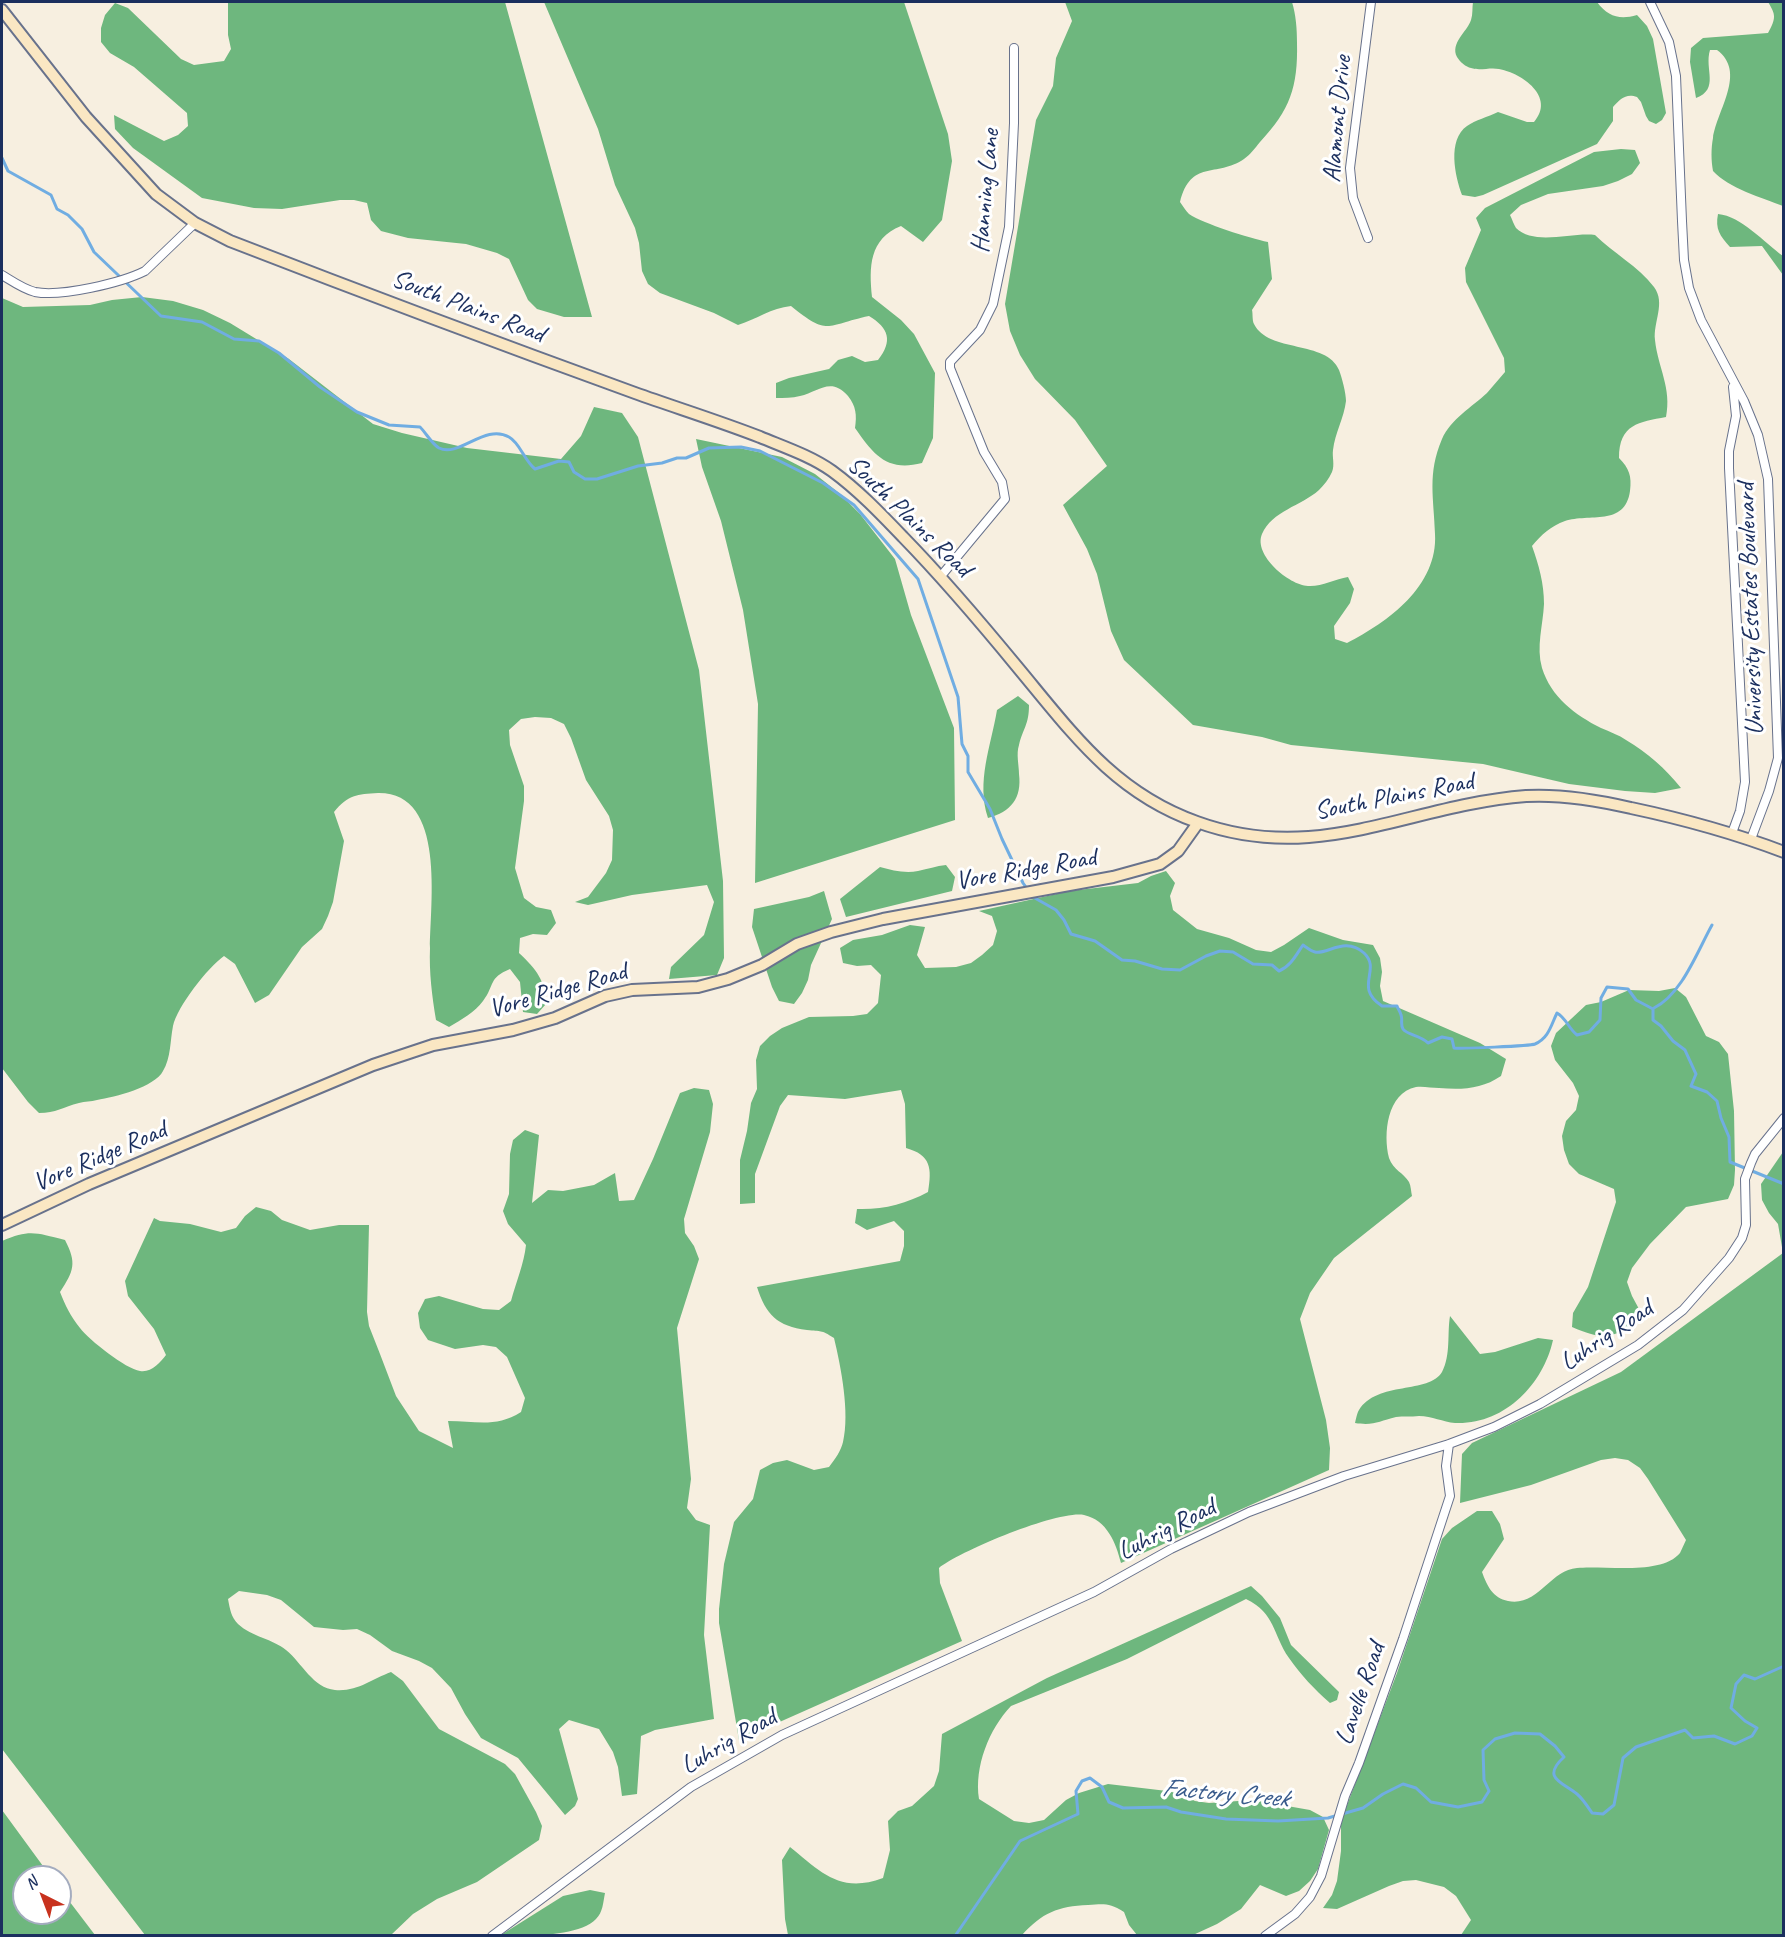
<!DOCTYPE html>
<style>
body{margin:0}
#map{position:relative;width:1785px;height:1937px;overflow:hidden;background:#f7efe0;font-family:Caveat,sans-serif}
canvas{display:block}
.frame{position:absolute;inset:0;border:3px solid #1b2f5e;pointer-events:none}
.north{position:absolute;left:12px;top:1865px;width:60px;height:60px;box-sizing:border-box;background:#fff;border:2px solid #a4acbf;border-radius:50%;rotate:318deg;font-size:16px;font-weight:700;line-height:24px;text-align:center;color:#1b2f5e}
.north::after{content:'';display:block;margin:auto;width:21px;height:27px;background:#c8321e;clip-path:polygon(50% 0,100% 100%,50% 72%,0 100%)}
</style>
<div id="map">
<canvas width="1785" height="1937"></canvas>
<div class="frame"></div>
<div class="north">N</div>
</div>
<script>
const ctx = document.querySelector('canvas').getContext('2d');
ctx.lineJoin = 'round';
function fill(path, color) { ctx.fillStyle = color; ctx.fill(path, 'evenodd'); }
function trace(path, color, width, dash) { ctx.strokeStyle = color; ctx.lineWidth = width; ctx.lineCap = dash ? 'butt' : 'round'; ctx.setLineDash(dash || []); ctx.stroke(path); }
function drawText(font, color, halo, rows, align = 'center') {
  ctx.font = font + ' Caveat,sans-serif'; ctx.lineWidth = 6; ctx.setLineDash([]); ctx.textBaseline = 'middle'; ctx.strokeStyle = halo; ctx.fillStyle = color; for (const [text, x, y, turn = 0] of rows) {
    ctx.save(); ctx.translate(x, y); ctx.rotate((+turn || 0) * Math.PI / 180); ctx.textAlign = isNaN(turn) ? turn : align; if (halo) ctx.strokeText(text, 0, 0); ctx.fillText(text, 0, 0); ctx.restore();
  }
}
const forest = new Path2D(`
 M228 2H505L592 317H564L537 309 528 300 509 259 497 253 466 244 408 238 381 231 371 220 367 203 354 200H340L282 209 254 208 202 198 133 148 115 129 114 115 164 141 178 135 188 126 187 113 134 67 110 53 101 42V28L105 15 115 3 128 8 181 59 194 65 224 61 231 49 228 35Z
 M544 2H904L948 134 952 161 942 220 923 242 901 226C869 239 869 267 872 297L901 320 914 334 935 373 933 438 922 463C887 472 874 455 855 428 857 415 856 406 848 396 831 376 818 392 800 396 792 398 784 398 776 398V383L789 378 829 369 838 360 852 356 865 362 878 360C893 341 889 328 869 316 826 325 829 337 791 306 771 308 757 319 738 325L714 313 660 293 648 284 642 271 639 243 635 228 615 185 598 129Z
 M1065 2H1292C1296 15 1297 29 1297 43 1298 87 1290 110 1260 142 1255 148 1250 155 1244 159 1216 178 1191 159 1180 202 1183 206 1186 211 1189 214 1204 224 1249 238 1268 242L1272 279 1252 310C1253 314 1252 320 1254 324 1268 353 1327 340 1339 370 1342 378 1346 393 1346 401 1344 418 1335 433 1333 450 1332 457 1335 465 1332 472 1329 479 1324 485 1319 490 1301 506 1272 511 1262 534 1253 555 1289 585 1308 586 1321 587 1335 579 1348 577L1354 589 1350 603 1334 626 1335 639 1347 643C1388 622 1438 586 1435 534 1434 498 1427 474 1442 439 1451 419 1472 407 1487 393 1493 386 1499 379 1505 372L1504 358 1466 282 1465 268 1481 230 1476 218 1485 208 1594 152 1621 149 1635 150 1640 163 1632 174 1618 181 1603 186 1548 194 1521 205 1510 215C1512 219 1514 225 1516 228 1534 246 1572 232 1595 235 1613 253 1638 266 1654 287 1666 303 1653 322 1655 340 1658 368 1672 388 1666 417 1639 422 1619 424 1619 458 1629 468 1632 476 1630 491 1625 527 1589 513 1565 521 1551 526 1541 535 1532 546 1539 566 1544 583 1544 604 1543 625 1536 647 1542 668 1551 697 1575 715 1601 728 1610 732 1619 735 1626 740 1648 753 1665 768 1681 788L1655 793 1625 791 1569 784 1483 764 1291 745 1262 737 1193 725 1124 660 1111 631 1097 574 1087 549 1063 505 1107 466 1075 420 1035 379 1020 355 1010 331 1005 304 1036 120 1053 86 1056 58 1072 21Z
 M1473 2H1597C1608 17 1620 20 1637 15L1647 26 1653 39 1666 113 1662 120 1656 124 1649 121 1646 116 1641 102 1637 97C1626 93 1620 99 1613 107V121L1597 144 1483 195 1475 197 1462 195C1455 176 1447 140 1467 126 1475 120 1488 117 1498 112L1527 122H1534C1556 97 1522 73 1499 69 1490 67 1480 71 1471 68 1466 67 1460 62 1457 57 1450 43 1467 32 1471 20 1473 14 1472 8 1473 2Z
 M1768 2H1783V206C1763 198 1728 188 1713 171 1711 161 1711 148 1713 138 1717 110 1747 72 1717 50H1710C1704 69 1720 89 1696 98L1690 62 1691 48 1703 38 1768 33C1776 18 1776 15 1768 2Z
 M1718 214C1741 216 1765 243 1783 256V275L1762 246 1730 247C1720 236 1715 229 1718 214Z
 M142 297 173 301 203 310 230 323 289 359 373 424 402 433 467 448 561 459 581 436 594 407 622 413 638 437 699 670 723 881 724 958 717 975 669 979 671 967 704 935 714 902 707 885 632 895 588 905 575 902 588 897 606 873 612 860 613 830 609 816 586 780 571 738 564 724 551 718 535 717 521 719 509 730 510 745 524 786V801L515 868 524 898 536 907 551 910 556 923 547 935 533 934 520 938 519 953C537 970 545 980 546 1004L537 1014 523 1012 520 982 510 969C488 978 495 985 483 1001 475 1012 461 1020 449 1027L436 1020C432 996 429 972 430 948 430 904 447 792 378 793 357 794 348 795 334 812L344 841 333 902 328 916 322 929 302 947 269 995 255 1003 235 964 224 956C208 967 177 1007 173 1026 170 1041 171 1058 163 1071 155 1087 115 1097 97 1100 91 1102 85 1101 79 1103 63 1107 56 1113 39 1113L28 1102 2 1068V298L23 307 90 305 112 300Z
 M696 439 782 457 815 474 839 493 860 514 895 559 911 615 954 728 955 820 755 883 758 704 743 610 721 521 702 467Z
 M1018 696 1029 705C1029 725 1023 728 1019 745 1016 754 1019 765 1019 774 1022 798 1011 812 988 818 976 782 991 746 997 710Z
 M946 865 955 877 952 891 846 917 840 899 880 867C892 870 905 874 918 871 928 869 936 866 946 865Z
 M1166 871 1175 883 1170 896 1173 910 1197 929 1229 938 1256 950 1271 952 1284 945 1309 928 1343 940 1373 945 1380 958 1382 972 1380 986 1383 1001 1480 1043 1506 1059 1501 1076C1482 1089 1462 1090 1439 1088 1432 1088 1423 1086 1416 1087 1387 1093 1383 1134 1389 1158 1393 1170 1404 1173 1409 1182 1411 1186 1411 1192 1412 1196L1334 1258 1310 1293 1300 1319 1326 1420 1330 1448 1329 1470 1121 1563C1116 1543 1107 1520 1084 1515 1058 1510 960 1551 939 1568L940 1583 962 1641 739 1740 719 1623V1609L724 1564 734 1522 753 1499 760 1470 773 1463 787 1460 814 1470 829 1467C835 1459 841 1451 843 1442 850 1413 841 1367 834 1338 820 1329 822 1332 807 1330 777 1326 766 1315 757 1287L900 1261 904 1246V1231L894 1221 867 1230 855 1223 857 1209C882 1210 906 1204 928 1192 932 1168 931 1155 906 1148L905 1104 901 1090 845 1099 788 1095 780 1106 755 1174V1203L740 1204V1160L747 1131 751 1103 757 1089 756 1060 760 1046 770 1036 782 1028 809 1017 853 1016 867 1014 878 1003 881 975 871 965 857 966 843 963 840 948 853 940 882 935 910 925 925 927 917 955 925 968 956 967 971 963 982 955 993 945 997 931 992 916 979 911 1070 891 1138 883 1151 876Z
 M824 891 832 919 811 965 808 980 802 993 794 1004 779 1001 772 987 752 927 754 909 809 897Z
 M1675 988 1686 997 1706 1036 1719 1042 1728 1054 1734 1111 1735 1170 1734 1185 1728 1199 1686 1207 1650 1244 1632 1268 1627 1282 1632 1296 1639 1309V1323C1609 1338 1605 1341 1572 1327L1573 1313 1588 1287 1616 1202 1614 1189 1579 1174 1569 1164 1564 1150 1562 1136 1566 1121 1576 1110 1579 1096 1573 1083 1555 1060 1551 1046 1556 1033 1586 1005 1601 1002 1629 990 1659 991Z
 M694 1088 709 1090 713 1104 710 1132 684 1219 685 1233 694 1246 699 1259 677 1328 691 1479 687 1508 696 1520 710 1525 704 1635 714 1719 655 1730 641 1736 637 1794 622 1796 618 1767 613 1752 599 1729 569 1720 559 1729 578 1799 575 1806 565 1815 518 1758 481 1738 465 1714 451 1688 432 1668 419 1661 392 1651 370 1635 357 1629 343 1630 314 1627 281 1600 267 1595 239 1591 228 1599C230 1609 231 1617 238 1624 252 1637 273 1639 286 1650 302 1663 313 1688 335 1690 357 1692 372 1679 391 1672L403 1681 439 1729 505 1764 515 1774 536 1812 542 1826 539 1840 477 1882 437 1899 413 1914 391 1935H145L2 1749V1241C30 1229 36 1233 65 1240 77 1263 74 1271 60 1292 65 1305 71 1317 80 1328 89 1340 126 1369 140 1371 151 1373 160 1363 166 1355L154 1329 128 1296 125 1281 154 1218 160 1221 190 1224 221 1232 236 1228 245 1216 256 1207 271 1211 282 1220 310 1230 339 1225H369L367 1312 369 1326 380 1354 396 1396 419 1431 453 1448 448 1421C476 1421 496 1428 521 1412L525 1398 507 1357 496 1347 483 1345 455 1349 428 1340 420 1328 418 1313 425 1299 439 1296 483 1309 499 1310 511 1301C516 1282 524 1264 526 1245L508 1224 503 1211 509 1194 510 1154 513 1140 525 1130 539 1135 532 1203 548 1190 563 1191 594 1185 615 1173 619 1201 634 1200 653 1159 680 1093Z
 M1783 1152V1935H1461L1471 1920 1456 1896 1444 1887 1416 1880 1403 1881 1389 1886 1337 1909 1323 1908 1332 1895 1337 1881 1341 1851V1821L1397 1673 1442 1539 1452 1528 1477 1511H1492L1500 1524 1504 1539 1482 1572C1487 1586 1493 1598 1508 1601 1538 1607 1550 1570 1577 1568 1603 1565 1661 1576 1680 1553 1682 1549 1684 1544 1686 1540L1648 1479 1640 1468 1628 1460 1615 1458 1601 1460 1531 1485 1460 1503 1462 1454 1472 1443 1621 1372 1783 1253 1778 1224 1769 1213 1762 1200 1761 1184Z
 M1450 1316 1480 1354 1495 1352 1538 1338 1553 1340C1543 1385 1504 1425 1455 1423 1443 1422 1432 1416 1419 1416 1411 1417 1403 1416 1396 1417 1379 1421 1374 1426 1355 1423 1356 1419 1357 1413 1359 1410 1377 1381 1429 1394 1442 1372 1451 1355 1447 1334 1450 1316Z
 M1251 1586 1262 1596 1280 1618 1291 1645 1339 1692 1337 1700 1330 1703C1314 1689 1301 1675 1289 1658 1272 1633 1276 1614 1246 1599L1127 1659 1011 1706C989 1729 974 1767 979 1799L1014 1821 1029 1823 1044 1820 1066 1800 1079 1793 1108 1784 1167 1791 1181 1794 1195 1801 1209 1803 1253 1800 1310 1810 1323 1817 1329 1830 1318 1869 1310 1881 1299 1891 1286 1896 1260 1885 1241 1909 1217 1924 1193 1935H1137L1129 1925 1124 1912C1109 1903 1105 1904 1088 1905 1058 1906 1042 1913 1022 1935H788L785 1919 782 1860 790 1847C821 1872 840 1894 883 1878L890 1850 888 1821 898 1811 912 1806 934 1786 939 1771 942 1734 1047 1678Z
 M2 1810 51 1877H24V1913H60V1889L95 1935H2Z
 M590 1890 605 1893C603 1903 603 1912 596 1919 579 1937 525 1936 501 1935L563 1896Z`);
const stream = new Path2D(`
 M2 158 8 171 51 195 57 209 68 215 82 229 94 252 161 316 202 322 234 339 259 341 279 353 320 387 357 412 389 425 420 427C426 433 432 444 439 448 459 458 485 423 509 437 520 443 524 460 535 469L559 461 569 462 574 472 585 479H597L638 466 662 463 677 458H686L709 448 741 447 760 451 823 483 854 505 918 579 958 697 962 744 968 756V772L990 809 1002 839 1023 883 1033 897 1056 910 1064 920 1071 934 1095 941 1122 960 1135 961 1162 969 1180 970 1206 956 1220 951 1233 952 1253 964 1272 965 1279 971C1291 966 1296 955 1303 945 1306 947 1311 951 1315 952 1327 955 1345 936 1364 953 1382 970 1353 987 1382 1006H1397C1398 1009 1400 1011 1401 1015 1403 1019 1400 1024 1403 1029 1407 1035 1420 1035 1428 1043L1442 1037 1452 1039 1454 1048C1459 1049 1530 1046 1535 1044 1549 1038 1551 1025 1557 1013 1566 1018 1569 1029 1577 1035L1589 1032 1600 1020 1601 998 1607 987 1628 989 1636 1000 1653 1009V1020L1661 1026 1673 1041 1685 1050 1696 1074 1691 1086 1707 1092 1717 1101 1721 1118 1729 1137 1730 1162 1784 1184
 M1654 1008C1682 994 1697 952 1712 925
 M955 1936 1020 1841 1078 1814 1076 1791 1082 1781 1090 1778 1102 1787 1109 1802 1123 1808 1166 1807 1181 1812 1226 1819 1278 1821 1328 1818 1363 1808 1383 1794 1403 1784 1416 1788 1431 1802 1458 1807 1482 1802 1489 1791 1484 1780 1483 1750 1495 1739 1515 1733 1540 1734 1555 1746 1564 1757C1541 1778 1562 1782 1577 1794 1583 1799 1588 1807 1592 1813L1603 1814 1614 1805 1623 1758 1636 1747 1685 1730 1693 1738 1714 1736 1735 1744 1752 1736 1757 1728 1745 1721 1731 1708 1736 1684 1744 1675 1755 1679 1784 1666`);
const street = new Path2D(`
 M1650 2 1669 42 1676 76 1682 221 1684 260 1689 288 1701 320 1744 401 1758 435 1768 479 1778 758 1769 791 1751 839
 M1368 238 1353 198 1350 168 1371 2
 M2 275C12 281 23 289 35 292 61 297 121 283 145 271L195 223
 M941 576 1005 499 1002 482 984 452 950 368V362L980 330 993 304 1009 227 1014 123V48
 M1732 833 1740 811 1745 782 1729 468V451L1736 416 1733 387
 M492 1936 691 1787 782 1735 1094 1592 1171 1549 1249 1512 1344 1476 1449 1444 1494 1427 1540 1404 1638 1345 1683 1310 1729 1258 1742 1238 1746 1225 1745 1179 1751 1163 1755 1154 1784 1118
 M1265 1936 1295 1914 1310 1897 1321 1876 1345 1796 1359 1763 1403 1639 1450 1496 1446 1466 1449 1444`);
const secondary = new Path2D(`
 M2 10 86 117 156 194 195 223 230 241C364 293 500 344 635 393 677 408 719 421 760 437 784 447 811 456 832 471 858 490 880 513 903 537 944 579 982 624 1019 669 1073 734 1115 793 1197 822 1318 866 1409 805 1526 796 1562 794 1597 800 1631 808 1683 819 1734 833 1784 852
 M2 1225 89 1184 373 1065 433 1045 513 1030 555 1018 605 996 632 990 698 987 728 979 762 965 797 944 831 932 883 919 1113 877 1160 864 1178 851 1198 823`);
const streetNames = [
 ["Alamont Drive",1338,119,-85],
 ["Hanning Lane",986,191,-85],
 ["South Plains Road",468,307,21],
 ["South Plains Road",909,517,44],
 ["University Estates Boulevard",1751,609,-92],
 ["South Plains Road",1394,797,-11],
 ["Vore Ridge Road",1026,870,-10],
 ["Vore Ridge Road",558,991,-16],
 ["Vore Ridge Road",100,1157,-23],
 ["Luhrig Road",1607,1336,-34],
 ["Luhrig Road",1167,1530,-27],
 ["Lavelle Road",1361,1694,-71],
 ["Luhrig Road",729,1742,-30]
];
const waterNames = [
 ["Factory Creek",1225,1794,5]
];
fill(forest, '#6eb77e');
trace(stream, '#70ade2', 3);
trace(street, '#68728c', 10);
trace(secondary, '#68728c', 14);
trace(street, '#fff', 8);
trace(secondary, '#fae7c3', 10);
drawText('26px', '#1b2f5e', '#fff', streetNames);
drawText('italic 27px', '#395b8c', '#fff', waterNames);
</script>
